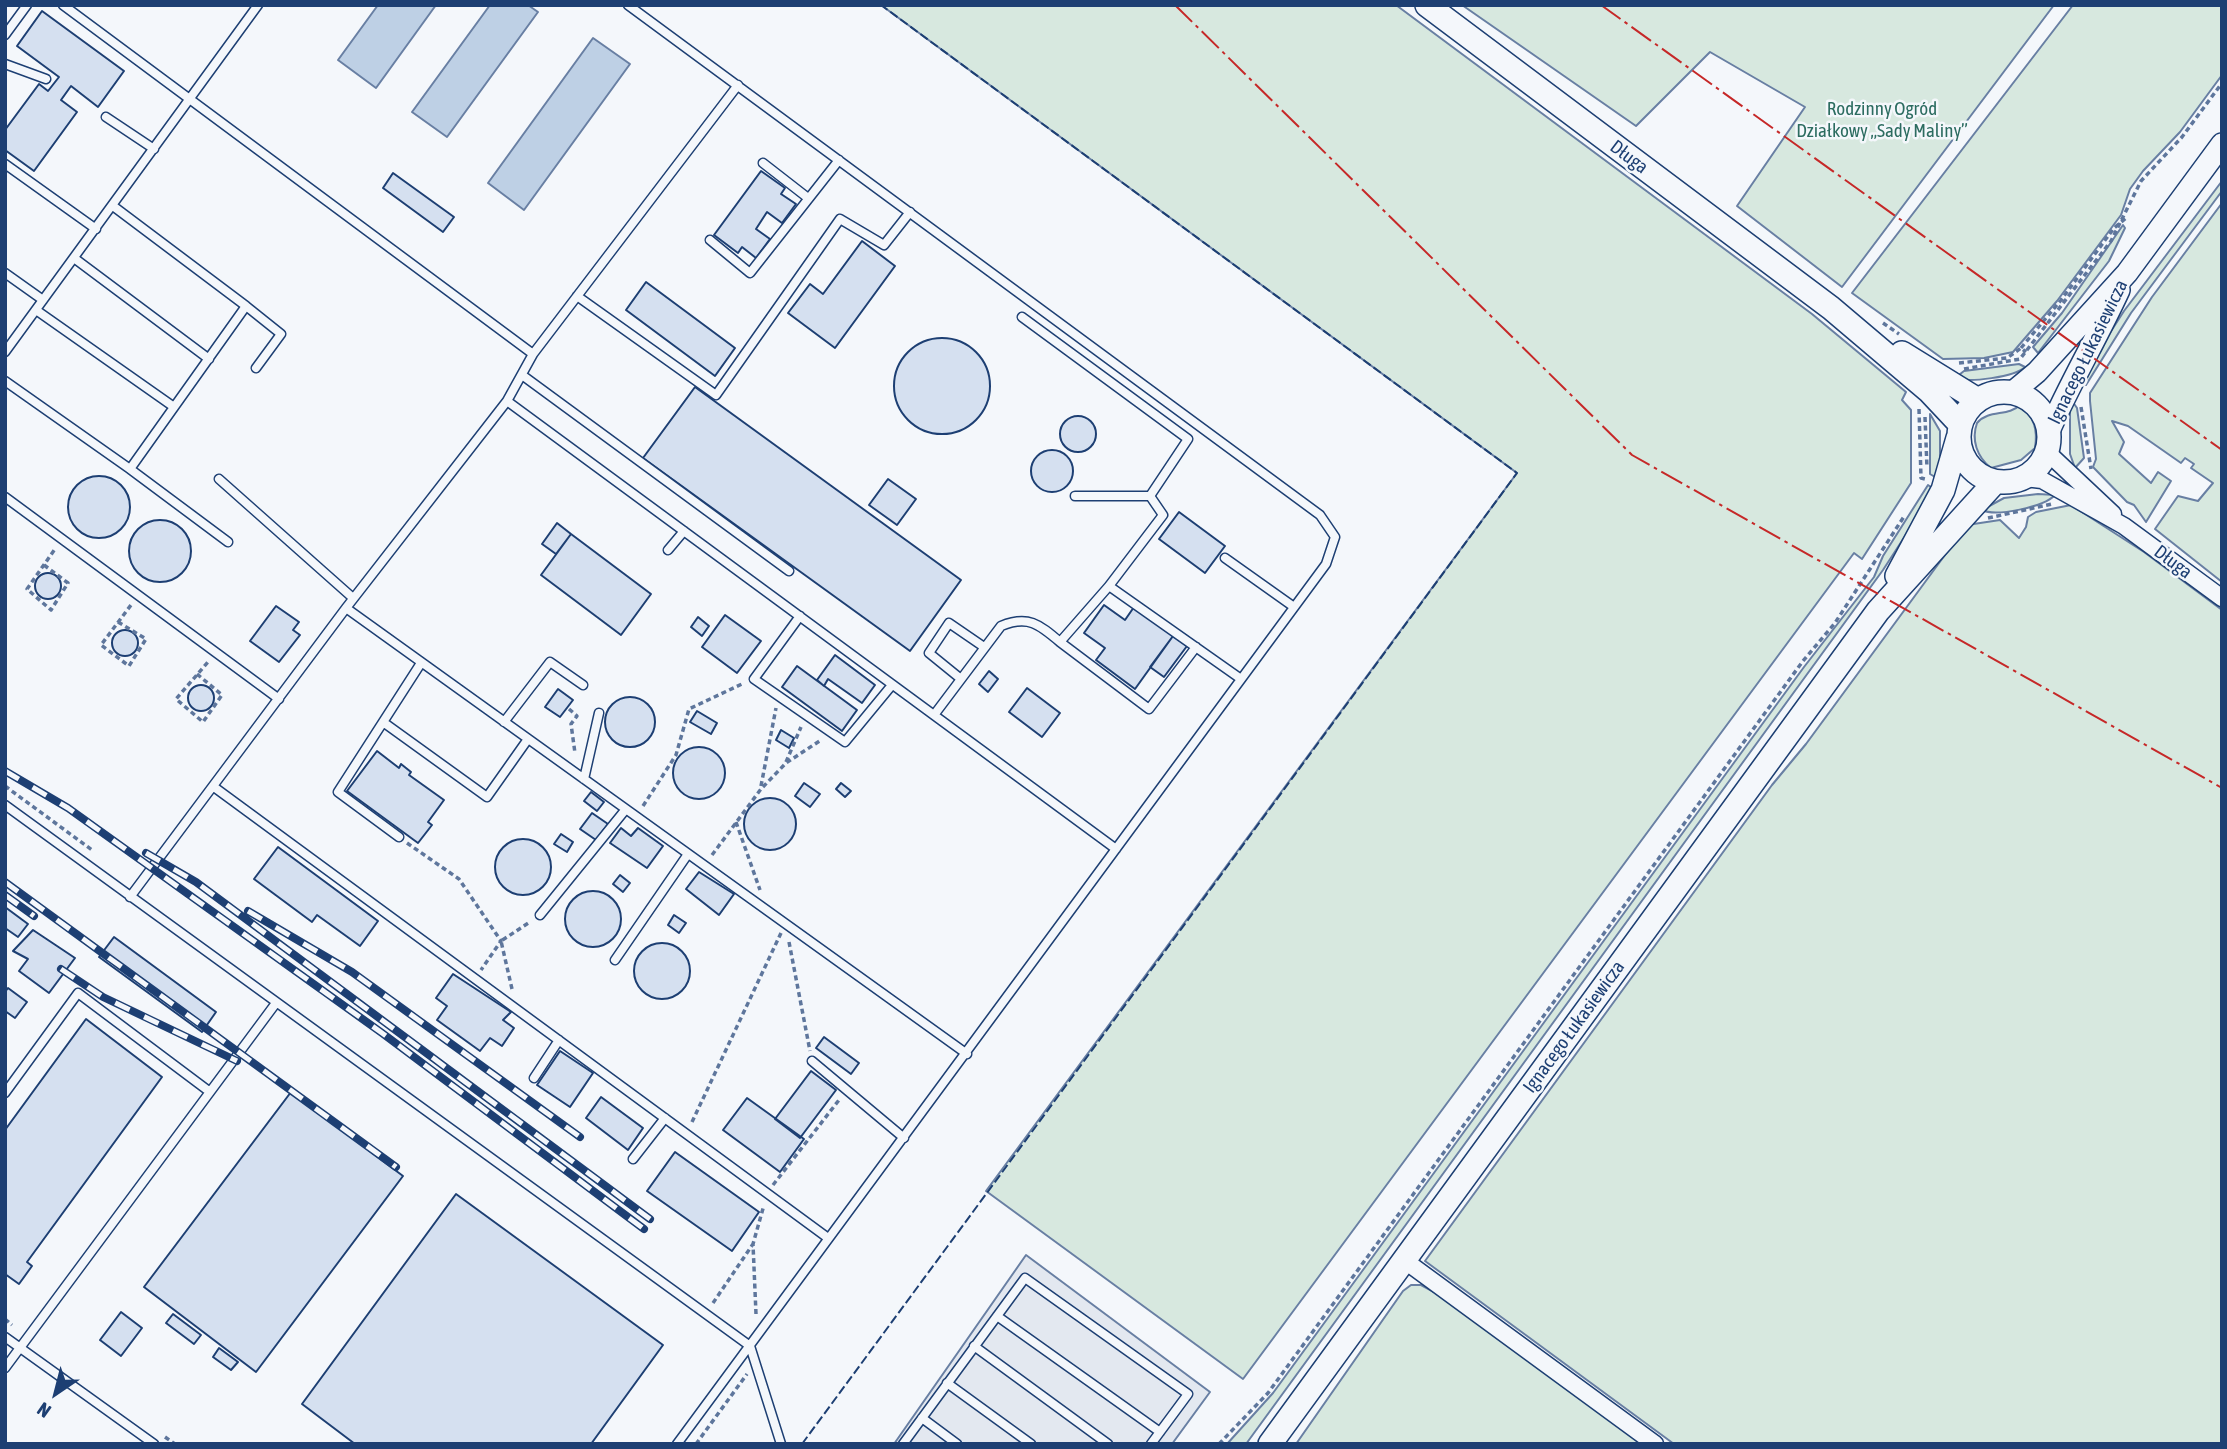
<!DOCTYPE html>
<meta charset="utf-8">
<style>
body{margin:0}
#map{position:relative;width:2227px;height:1449px;overflow:hidden;background:#f4f7fb;font-family:"Asap Condensed",sans-serif}
canvas{display:block}
.frame{position:absolute;inset:0;border:7px solid #1d3f73;pointer-events:none}
.north{position:absolute;left:21px;top:1358px;width:70px;height:70px;-webkit-text-stroke:5px #f4f7fb;paint-order:stroke;rotate:215deg;font-size:19px;font-weight:700;line-height:28px;text-align:center;color:#1d3f73}
.north::after{content:'';display:block;margin:auto;width:24px;height:32px;background:#1d3f73;clip-path:polygon(50% 0,100% 100%,50% 72%,0 100%)}
</style>
<div id="map">
<canvas width="2227" height="1449"></canvas>
<div class="frame"></div>
<div class="north">N</div>
</div>
<script>
const ctx = document.querySelector('canvas').getContext('2d');
ctx.lineJoin = 'round';
function fill(path, color) { ctx.fillStyle = color; ctx.fill(path, 'evenodd'); }
function trace(path, color, width, dash) { ctx.strokeStyle = color; ctx.lineWidth = width; ctx.lineCap = dash ? 'butt' : 'round'; ctx.setLineDash(dash || []); ctx.stroke(path); }
function drawText(font, color, halo, rows, align = 'center') {
  ctx.font = font + ' "Asap Condensed",sans-serif'; ctx.lineWidth = 5; ctx.setLineDash([]); ctx.textBaseline = 'middle'; ctx.strokeStyle = halo; ctx.fillStyle = color; for (const [text, x, y, turn = 0] of rows) {
    ctx.save(); ctx.translate(x, y); ctx.rotate((+turn || 0) * Math.PI / 180); ctx.textAlign = isNaN(turn) ? turn : align; if (halo) ctx.strokeText(text, 0, 0); ctx.fillText(text, 0, 0); ctx.restore();
  }
}
const green = new Path2D(`
 M881 5H1396L1812 314 1906 392 1902 400 1911 410V483L1862 559 1854 553 1243 1379 986 1191 1517 473Z
 M1462 5H2054L1842 287 1737 206 1805 107 1710 52 1636 126Z
 M2073 5H2222V75L2180 132 2143 171 2130 189 2121 215 2057 301 2013 352 1984 358 1943 359 1852 293Z
 M2222 181V191L2131 313 2086 385 2079 381 2124 311Z
 M2222 203V582L2155 529 2178 496 2198 501 2213 483 2191 468 2194 464 2185 458 2181 463 2128 426 2112 421 2124 442 2119 454 2151 483 2158 472 2171 481 2146 522 2134 505 2127 502 2093 467 2096 459 2090 401V393L2152 297Z
 M2123 225 2125 228 2109 261 2038 353 2033 347 2062 313Z
 M2019 364 2025 367C2015 377 1969 383 1955 378L1964 371Z
 M2070 398 2077 408 2084 458 2075 468 2070 454Z
 M2020 405C2034 417 2038 429 2035 448L2021 460 1991 468C1977 457 1971 440 1977 423 1989 409 2008 417 2020 405Z
 M1930 414 1940 431V480L1930 474Z
 M1928 485 1935 490 1883 570 1246 1444H1227L1273 1393 1804 667 1874 577 1883 556Z
 M2038 494 2055 495C2044 507 1996 517 1982 510L2004 498Z
 M2071 505 2144 552 2222 610V1444H1674L1425 1261 1772 785 1806 744 1967 525 2000 520 2019 538 2026 527 2028 517 2036 512Z
 M1411 1285H1421L1434 1292 1648 1444H1296L1403 1291Z`);
const parking = new Path2D(`
 M1026 1255 1210 1392 1172 1444H894Z`);
const water = new Path2D(`
 M378 5H436L376 88 338 60Z
 M490 5H528L538 12 447 137 412 112Z
 M593 38 630 64 524 210 488 183Z`);
const building = new Path2D(`
 M42 11 124 71 98 107 71 86 61 100 77 112 34 171 5 150V130L39 84 48 91 59 77 17 46Z
 M761 171 785 188 781 194 796 204 782 223 767 212 756 229 770 239 756 258 742 247 738 253 714 235Z
 M393 173 454 217 443 232 383 188Z
 M862 241 895 266 835 348 788 313 810 284 823 294Z
 M646 282 735 348 715 376 626 310Z
 M894 386a48 48 0 1 1 96 0a48 48 0 1 1-96 0Z
 M695 387 961 580 910 651 643 458Z
 M1060 434a18 18 0 1 1 36 0a18 18 0 1 1-36 0Z
 M1031 471a21 21 0 1 1 42 0a21 21 0 1 1-42 0Z
 M68 507a31 31 0 1 1 62 0a31 31 0 1 1-62 0Z
 M888 479 916 499 897 525 869 505Z
 M1179 512 1225 546 1205 573 1159 539Z
 M129 551a31 31 0 1 1 62 0a31 31 0 1 1-62 0Z
 M557 523 571 534 556 554 542 544Z
 M571 534 651 594 621 635 541 575Z
 M35 586a13 13 0 1 1 26 0a13 13 0 1 1-26 0Z
 M1104 605 1125 620 1134 607 1173 636 1135 689 1096 660 1105 648 1084 633Z
 M276 606 299 622 293 630 300 635 279 662 250 641Z
 M725 615 761 641 737 673 702 647Z
 M698 617 709 626 702 636 691 627Z
 M112 643a13 13 0 1 1 26 0a13 13 0 1 1-26 0Z
 M1173 636 1187 646 1164 677 1150 667Z
 M835 655 875 685 862 703 828 679 824 686 817 680Z
 M797 666 857 710 842 731 782 687Z
 M989 671 998 679 988 692 979 684Z
 M188 698a13 13 0 1 1 26 0a13 13 0 1 1-26 0Z
 M1027 688 1060 713 1042 737 1009 712Z
 M558 689 573 700 560 717 545 707Z
 M605 722a25 25 0 1 1 50 0a25 25 0 1 1-50 0Z
 M697 711 717 723 711 734 690 722Z
 M781 730 794 738 789 748 776 740Z
 M673 773a26 26 0 1 1 52 0a26 26 0 1 1-52 0Z
 M377 751 399 768 401 764 411 772 409 775 444 800 428 822 432 825 418 843 347 791Z
 M804 783 820 794 810 807 795 796Z
 M841 783 851 791 845 797 836 789Z
 M591 792 604 802 597 811 584 801Z
 M744 824a26 26 0 1 1 52 0a26 26 0 1 1-52 0Z
 M592 813 608 824 596 840 580 829Z
 M621 828 631 836 638 828 663 846 647 868 610 843Z
 M561 834 573 842 567 852 554 844Z
 M495 867a28 28 0 1 1 56 0a28 28 0 1 1-56 0Z
 M278 847 378 921 360 946 317 915 312 922 254 879Z
 M699 872 734 894 719 915 686 889Z
 M620 875 630 883 623 892 613 884Z
 M565 919a28 28 0 1 1 56 0a28 28 0 1 1-56 0Z
 M5 907 28 924 18 937 5 928Z
 M674 915 686 923 679 933 668 925Z
 M33 930 75 958 49 993 19 971 28 959 13 951Z
 M114 937 216 1012 202 1032 99 957Z
 M634 971a28 28 0 1 1 56 0a28 28 0 1 1-56 0Z
 M453 974 511 1012 503 1020 514 1028 502 1046 490 1038 480 1051 437 1020 447 1006 436 998Z
 M8 988 27 1002 15 1018 5 1011V992Z
 M86 1019 162 1077 27 1262 32 1266 19 1284 5 1274V1130Z
 M824 1037 859 1063 851 1074 816 1048Z
 M560 1051 593 1073 570 1107 537 1085Z
 M811 1071 836 1090 800 1138 775 1119Z
 M291 1092 403 1176 256 1372 144 1287Z
 M601 1097 643 1128 628 1150 586 1118Z
 M747 1098 804 1139 780 1172 723 1130Z
 M675 1152 759 1212 732 1251 647 1191Z
 M456 1194 663 1345 591 1444H355L302 1404Z
 M121 1312 142 1328 121 1356 100 1340Z
 M173 1314 201 1335 194 1344 166 1323Z
 M219 1348 238 1362 231 1370 213 1357Z`);
const path = new Path2D(`
 M1883 323 1899 334
 M2021 348 2061 300 2114 228 2126 218
 M1959 363 2007 358 2021 348 2026 352
 M1964 369 2020 359 2111 241 2141 181 2182 137 2222 83
 M2081 407 2091 469
 M1919 409 1921 478 1925 479
 M1925 417 1927 468
 M1988 518 2052 504
 M44 565 68 583 51 610 27 589 55 549
 M118 622 146 639 129 666 101 645 131 605
 M197 674 222 695 203 722 176 699 208 662
 M569 709 577 716 571 724 575 753
 M786 762 801 727
 M5 786 92 850
 M761 786 776 708
 M643 806 676 755 689 709 742 684
 M736 822 760 890
 M407 843 459 879 501 941 481 970
 M712 855 761 789 786 763 821 740
 M789 942 810 1051
 M512 989 501 941 530 922
 M692 1122 781 933
 M773 1185 839 1100
 M713 1303 753 1244
 M756 1314 753 1244 764 1205
 M5 1319 12 1325
 M165 1437 175 1444
 M696 1444 747 1374
 M1219 1444 1268 1393 1803 661 1835 623 1905 515`);
const service = new Path2D(`
 M63 5 533 354
 M628 5 1320 515 1335 537 1326 564 677 1444
 M5 35 27 5
 M5 64 46 79
 M106 117 154 149
 M763 163 808 198
 M5 164 96 229
 M710 240 750 273 839 160
 M74 258 209 359
 M5 273 43 300
 M577 296 716 395 840 219 884 245 910 212
 M246 306 281 334 256 368
 M36 310 174 407
 M1022 317 1188 439 1150 496 1163 515 1109 586 1241 679
 M5 352 258 5
 M522 375 789 571
 M5 381 130 469 246 306 113 206
 M507 401 1116 849
 M130 469 228 542
 M219 479 353 598
 M1075 496H1150
 M5 497 279 699
 M668 550 684 531
 M1225 558 1294 607
 M1109 586 1060 642 1149 709 1196 647
 M346 608 967 1054
 M800 616 754 679 845 742 892 685
 M961 679 929 653 949 623 984 647
 M934 715 1001 626C1028 615 1039 624 1060 642
 M383 722 487 797 528 739
 M504 722 550 662 583 685
 M584 779 599 713
 M214 787 828 1238
 M5 805 750 1346 781 1444
 M399 837 338 792 421 663
 M130 897 346 608 507 401 533 354 738 85
 M540 915 626 809
 M615 960 688 854
 M812 1061 904 1138
 M534 1078 559 1040
 M5 1093 78 993 210 1092
 M633 1159 665 1118
 M997 1316 1160 1432
 M5 1337 154 1444
 M974 1346 1108 1444
 M5 1368 276 1003
 M947 1383 1031 1444
 M922 1418 957 1444
 M903 1444 1025 1278 1188 1394 1151 1444`);
const minor = new Path2D(`
 M2047 452 2113 514
 M2025 478 2042 480 2124 526 2222 598
 M1404 1260 1655 1444`);
const tertiary = new Path2D(`
 M2013 392 2037 372 2127 273 2222 144
 M2049 431C2070 383 2097 338 2119 290`);
const secondary = new Path2D(`
 M1427 5 1831 308 1929 391 1960 424
 M1902 353 1978 400
 M1959 437a45 45 0 1 1 90 0a45 45 0 1 1-90 0Z
 M1897 576 1943 490 1958 438
 M1270 1444 1878 611 1995 482`);
const rail = new Path2D(`
 M5 771 68 808 382 1033 644 1229
 M146 853 196 882 650 1219
 M5 882 396 1167
 M5 895 34 916
 M248 911 352 972 580 1137
 M61 969 103 997 237 1061`);
const fence = new Path2D(`
 M802 1444 1517 473 881 5`);
const power = new Path2D(`
 M1175 5 1632 455 2222 788
 M1601 5 2222 450`);
const parkNames = [
 ["Rodzinny Ogród",1882,109],
 ["Działkowy „Sady Maliny”",1882,131]
];
const streetNames = [
 ["Długa",1629,157,37],
 ["Ignacego Łukasiewicza",2088,352,-64],
 ["Długa",2173,562,37],
 ["Ignacego Łukasiewicza",1574,1027,-54]
];
fill(green, '#d7e8df');
trace(green, '#687fa3', 2);
fill(parking, '#e3e8f0');
trace(parking, '#687fa3', 2);
fill(water, '#bed0e5');
trace(water, '#687fa3', 2);
fill(building, '#d5e0f0');
trace(building, '#1d3f73', 2);
trace(service, '#1d3f73', 11);
trace(minor, '#1d3f73', 19);
trace(tertiary, '#1d3f73', 24);
trace(secondary, '#1d3f73', 26);
trace(path, '#5e769c', 3.5, [5, 3.5]);
trace(service, '#f4f7fb', 8);
trace(minor, '#f4f7fb', 16);
trace(tertiary, '#f4f7fb', 21);
trace(secondary, '#f4f7fb', 23);
trace(rail, '#1d3f73', 8);
trace(rail, '#f4f7fb', 5, [16]);
trace(fence, '#1d3f73', 2, [9, 3.5]);
trace(power, '#c62828', 2, [24, 5, 3.5, 5]);
drawText('19px', '#2c6c60', '#f4f7fb', parkNames);
drawText('19px', '#1d3f73', '#f4f7fb', streetNames);
</script>
